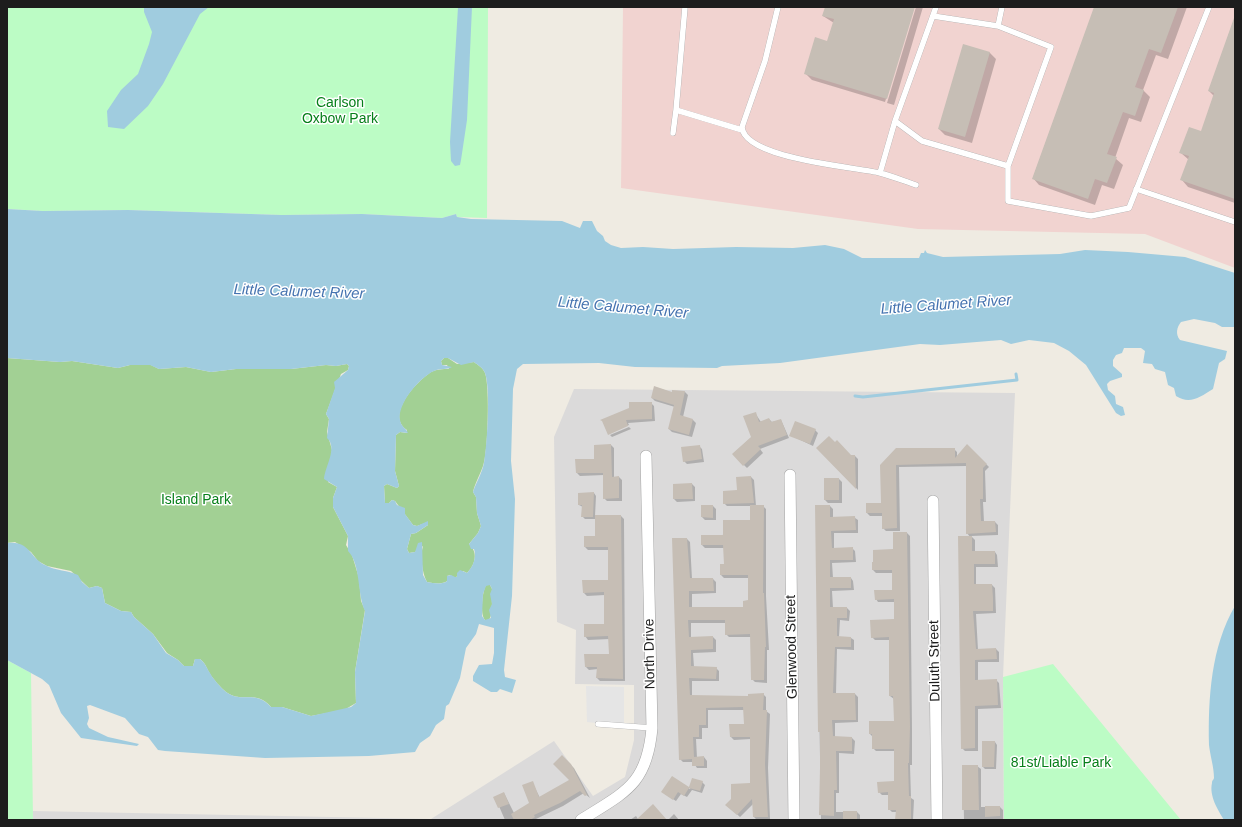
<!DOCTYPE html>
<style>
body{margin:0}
#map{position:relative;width:1242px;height:827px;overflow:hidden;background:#efebe2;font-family:Helvetica,sans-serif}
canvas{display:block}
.frame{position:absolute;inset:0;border:8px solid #1d1d1d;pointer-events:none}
</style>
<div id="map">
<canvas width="1242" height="827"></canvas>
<div class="frame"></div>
</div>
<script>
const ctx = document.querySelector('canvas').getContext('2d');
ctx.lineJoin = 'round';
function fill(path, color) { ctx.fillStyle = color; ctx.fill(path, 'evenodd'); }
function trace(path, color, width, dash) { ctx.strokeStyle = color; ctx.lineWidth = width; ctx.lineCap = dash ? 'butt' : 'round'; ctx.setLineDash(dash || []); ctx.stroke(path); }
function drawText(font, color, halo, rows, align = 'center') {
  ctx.font = font + ' Helvetica,sans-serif'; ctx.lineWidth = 3; ctx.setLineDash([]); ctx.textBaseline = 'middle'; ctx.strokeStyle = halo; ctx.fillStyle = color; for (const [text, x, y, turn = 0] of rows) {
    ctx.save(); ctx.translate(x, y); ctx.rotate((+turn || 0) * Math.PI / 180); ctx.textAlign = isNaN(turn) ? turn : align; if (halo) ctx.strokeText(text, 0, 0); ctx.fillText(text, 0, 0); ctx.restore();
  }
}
const residential = new Path2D(`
 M574 389 1015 393 1003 677 1004 820H33V811L431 819 554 741 593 796 625 777 634 740V685L575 684 576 630 557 622 554 437Z`);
const commercial = new Path2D(`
 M623 7H1235V268L1145 234 918 229 621 188Z`);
const forest = new Path2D(`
 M7 358 60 362 72 361 118 368 130 365H151L159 369 186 367 211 372 236 369H291L326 365 336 366 347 364 349 366 348 370 341 374 326 414 329 419 327 432 332 450 328 482 337 487 333 498V507L348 536 346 545 352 555 359 578 361 601 365 610 355 672 356 703 344 710 311 716 282 707H271C256 689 242 704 226 692 221 688 213 679 210 674 206 667 206 664 200 659H195L193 666H184L178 660 167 653 153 634 134 617 131 612 121 611 105 603 102 588 97 586 89 588 71 571 47 566 38 561 31 552 15 542 7 543Z
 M444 358H448L457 364 474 362C478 365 483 368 485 373 490 386 488 454 483 466 480 475 475 483 473 492L476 497 477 513 481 526 478 533 469 544C478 552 476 564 467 573L463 571 455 578 450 575 447 576V581C442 585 433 583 427 582 422 573 420 556 423 546L415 552 409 553 407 549 411 534 416 533 428 525V522L417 526 413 525 395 501 392 500 389 503H385L384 486 387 484 397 488 399 486 395 471 396 435 400 432 407 433V430C385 415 416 382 431 372 437 369 443 369 449 369L447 365H442L441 361Z
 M486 585H490L492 589C491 599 494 612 489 620H485C480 615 482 592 486 585Z`);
const park = new Path2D(`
 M7 7H488L487 218 457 217 456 214 442 218 362 214 282 215 128 210 43 211 7 209Z
 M7 660 31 673 33 820H7Z
 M1053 664 1181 820H1004L1003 677Z`);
const parking = new Path2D(`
 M586 686 624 687V726L587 722Z`);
const water = new Path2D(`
 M144 7H209L200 14 163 84 148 106 124 129 108 127 107 111 121 90 138 74 149 44 152 32 144 12Z
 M458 7H472L467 120 461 160 460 165 455 166 451 161 450 142Z
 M7 209 43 211 128 210 282 215 362 214 442 218 456 214 457 217 471 219 562 221 580 228 583 221H592L597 231 603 236 605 241 611 245 621 248 643 247 673 249 736 247 793 248 825 245 844 249 862 258H919L921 253H924L925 250 927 253 943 257 1060 254 1085 250 1128 252 1185 257 1235 273V327H1222L1215 323 1194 319 1181 322C1177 327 1175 334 1180 340L1227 351 1225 359 1219 363 1213 389C1200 397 1190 405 1176 396L1174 388 1168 385 1165 372 1155 369 1152 364 1143 363 1145 351 1141 348H1124L1122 353 1116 355 1113 360V366L1122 374V377L1110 381 1107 384 1108 390 1115 396 1116 404 1123 407 1125 415 1121 416 1116 413 1086 365 1069 351 1054 343 1029 340 1011 344 1001 340 940 345 920 344 780 363 722 366 717 368 635 367 599 363 523 364 517 369 513 389 511 461 515 499 512 596 504 670 505 677 516 680 512 693 500 689 497 692H491L473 681V676L479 665 492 664 494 653V628L479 624 476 634 466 648 460 678 449 704 446 706 444 719 436 725 430 736 420 743 415 752 369 756 265 758 165 751 158 750 148 737 139 734 125 718 90 705 87 706 89 718 87 724 89 728 108 737 139 744 137 746 81 738 61 713 49 685 42 679 7 660V543C30 540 29 557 45 565 56 571 68 570 78 575L82 582 89 588 97 586 102 588 105 603 121 611 131 612 134 617 153 634 166 653 178 660 184 666H193L195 659H200C206 664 206 667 210 673 213 679 221 688 226 692 242 704 255 689 271 707H282L311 716 351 707 356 703 355 672 365 611C357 594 361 564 348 551V536L333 507V498L337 487 324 479C325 466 338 448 327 438L329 419 326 414 335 388 334 382 348 370 349 366 347 364 336 366 326 365 291 369H236L211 372 186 367 159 369 150 365H130L118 368 72 361 60 362 7 358ZM444 358H448L461 365 474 362C478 365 483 368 485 373 491 390 487 445 484 463 482 473 476 483 473 492L476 497 477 513 481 526 478 533 469 544 471 549H474C477 557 473 567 467 573L460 570 457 573V577H455L451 575 447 576V581C443 585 433 583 427 582L423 575 422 542 418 543 415 552 409 553 407 549 411 534 416 533 428 525V521L417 526 413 525 405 514V508L397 505 395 501 392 500 389 503H385L384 486 387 484 397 488 399 486 395 471 396 435 400 432 408 433C406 428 401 427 400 420 397 404 420 377 434 371 440 368 447 370 452 367L442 365 441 361ZM490 585 492 589 490 594 492 604 489 610 491 618 485 620 482 616 483 594 486 586Z
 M1235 606V820H1224C1218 810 1209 796 1212 783 1212 780 1213 781 1214 778 1214 767 1210 755 1209 745 1208 698 1211 647 1235 606Z`);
const shadow = new Path2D(`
 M826 7H914L885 102 812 80 805 73 828 42 834 23 823 16Z
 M916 7H923L894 105 887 103Z
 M1095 7H1187L1168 59 1156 55 1143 90 1150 97 1141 122 1129 118 1115 158 1123 165 1114 189 1102 185 1095 205 1039 185 1033 178Z
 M1235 17V203L1188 187 1182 180 1189 160 1181 153 1202 132 1214 96 1209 91Z
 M964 45 990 53 996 59 972 143 945 135 939 129Z
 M685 392 688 395 683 417 693 420 696 423 692 437 672 432 669 429 675 407 655 401 652 398Z
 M651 403 654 406 655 421 628 423 629 425 609 433 604 423Z
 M755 413 761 422 769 419 772 422 781 420 789 438 760 449 763 453 747 468 733 454 752 437Z
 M629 427 631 429 612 437 610 435Z
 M815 430 818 433 813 446 790 435Z
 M611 445 614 448V478L619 477 622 480V501H607L604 498V475L580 476 577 473 596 460Z
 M699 446 702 449 704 462 687 464 684 461Z
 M968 446 989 467 985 471 986 502H983L984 522H995L998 525V535L971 536 975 540V552H995L997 555 998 567H976V585H992L995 588 996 613 976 614 978 650 996 649 999 652V662H978V680H996L999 683 1001 708 978 709V751H965L962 748 970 537 967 533V466L899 467 900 531H886L883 528V516H870L867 513 882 504 881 466 954 449 957 452V457Z
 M818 448 855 456 858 459V490Z
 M751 477 754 480 756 506H763L766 509V596L769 650H767V683L755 682 752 679 751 637H729L726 634V623H691V638L713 637 716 640V652L693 653 694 667 716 668 719 671V681H692V696L749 697 763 694 766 697V711L770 714 768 768 770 819 757 820 754 817 753 804 740 817 727 805 751 784V739L734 740 731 737 745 725 744 710H708V728H702V739H696L697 758 704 757 707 761V768H697L693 762H683L680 759 674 539H687L690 542 692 579H713L716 582V593L692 594V608H744L749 601V578H724L721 575 725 565 724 548H705L702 545 751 521V506H727L724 503Z
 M839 479 842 482V503H828L825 500Z
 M692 484 695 487V501L677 502 674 499V485Z
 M594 493 596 496 595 516H621L624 519 625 681H600L597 678 598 669 589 670 586 667 610 655V639L588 640 585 636 605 625V595L587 596 584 593 609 581V550H588L585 547 596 537V519H585L582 516 583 507 579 505Z
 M713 506 716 509V520H705L702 517Z
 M816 506H830L833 509V518H855L858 520V533H834V549L852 548 855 551 856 562 832 563 833 578H851L853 581 854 590 832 591 833 608H847L850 611 849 621 840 620 839 637 851 638 854 640V650L837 649 836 694H855L858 697V722L835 723V738H852L855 741 854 754 839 753V793H836V812H857L860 815V820H821Z
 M907 533 910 536 912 730V765H910L911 798 914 800 913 820H896V812H892L889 809V795H882L879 792 895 782V751H876L873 748V737L870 734 895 722 894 699 890 696V640H875L872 637 895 620V602H878L876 599 893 591V573H876L873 570 894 550Z
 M983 742H995L997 745 996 769H985L983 767Z
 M562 756 574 768 590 798 584 793 563 806 536 819 537 820H505L495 797 504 793 514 813 530 804 532 782 540 798 571 781Z
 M963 766H977L981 769V807H1000L1003 810V819L964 820Z
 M672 777 690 789 693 779 702 782 705 785 702 793 692 790 687 797 681 794 676 801 665 794Z
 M674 814 679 820H668Z
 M636 816 638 819 664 820H630Z`);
const stream = new Path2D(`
 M855 396 863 397 1017 380 1016 374`);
const building = new Path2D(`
 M825 7H915L887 99 804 74 815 37 827 41 834 19 822 16Z
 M1094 7H1178L1161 53 1149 49 1135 87 1144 90 1135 116 1123 112 1107 154 1117 157 1107 183 1095 179 1088 199 1032 179Z
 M1234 18H1235V199L1180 180 1189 156 1179 153 1189 127 1201 131 1214 93 1208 91Z
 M963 44 990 52 965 137 938 129Z
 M654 386 672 392V390L685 391 680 415 693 419 689 435 668 429 674 405 651 398Z
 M629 402H652V419L626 420 628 426 608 435 602 421 600 420 629 408Z
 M756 412 759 422 769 418 771 422 781 419 787 435 758 446 761 449 743 466 732 454 751 437 743 416Z
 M795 421 816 429 810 444 789 436Z
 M829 436 835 442 837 440 851 455H855L856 489 816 448Z
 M611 444 612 477 619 476V498L603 499V473H576L575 459H594V445Z
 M967 444 987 464 983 468V499H980L981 521H995L996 532 966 534V463L896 465 897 528 882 529V513H866V503H881L880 465 896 448H955V458Z
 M700 445 702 459 683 462 681 447Z
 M751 476 754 503 723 504V491L737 490 736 477Z
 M824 478H839V500H824Z
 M692 483 693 499H673V484Z
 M594 492 593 517H581L582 505H578V493Z
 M701 505H713V518L701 517Z
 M750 505H764L763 593H764L766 647H765L764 680H751L750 634 725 635V620H688L689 637 713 636V649L691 650V666L717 667 716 679 689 678 690 695 748 696V694L764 693 763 710H767L765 764 768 817H753L752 799 737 815 725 805 731 799V784L750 783V737H730L729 724H744L743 707 706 708V725H699V737H693L694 757 704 756V766H692V759L679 760 672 538H687L690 578H713L714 591H689V607H743V601L748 600V575H720V564H724L723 545H701V535H723V520H750Z
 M815 505H830V517L855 516 856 530 831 531 832 548 853 547V560H830V577H851V588H830V607H847V618H837V636L851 637V647H835L833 693H855L856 720H832L833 736 852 737V751H836L837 790H834V816L819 815 820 768V732H818Z
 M595 515H621L623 679 596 678 597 667H585L584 654H609L608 636 584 637V624H604V592L583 593 582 580H608V547H584V536H595Z
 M893 532H907L910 727 909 763H908L909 796H911V820H895L896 810H888V792L878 793 877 782 894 781V749H872V734H869V721H894L893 696H889V637L871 638 870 620 894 619V599L875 600 874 590H892V570H872V562H873V550L893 549Z
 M958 536H972V551H995V564H974V584H992L993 598V611H973L976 649 996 648 997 659 975 660V680L997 679 998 705 975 706V748L961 749Z
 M982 741H995L994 767H982Z
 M562 755 571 764 587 795 585 796 580 791 560 803 534 815 535 817 530 820H514L511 814 529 803 522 785 533 781 539 797 569 780 553 764Z
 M962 765H978L979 810H962Z
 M672 776 689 787 692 778 703 781 700 791 689 788 684 796 678 792 673 800 661 792Z
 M504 792 509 804 498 808 493 797Z
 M653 804 667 820H636Z
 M985 806H1000V816L985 817Z
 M843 811H857V820H843Z`);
const service = new Path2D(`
 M778 7 765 61 742 127C744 159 856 167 880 173 892 176 904 181 916 185
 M936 7 895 121 922 141 1008 166 1051 47 998 26 1002 7
 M933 16 998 26
 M676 110 685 7
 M673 133 676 110 742 130
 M1008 166V201L1091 216 1129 208 1209 7
 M880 173 895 121
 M1136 189 1235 222
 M598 724 652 728`);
const minor = new Path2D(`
 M790 475 794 820
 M933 501 937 820
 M581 820C625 792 647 785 652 728L646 456`);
const parkNames = [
 ["Carlson",340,103],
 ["Oxbow Park",340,119],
 ["Island Park",196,500],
 ["81st/Liable Park",1061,763]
];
const streetNames = [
 ["Glenwood Street",792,647,-91],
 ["North Drive",650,654,-91],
 ["Duluth Street",935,661,-91]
];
const waterNames = [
 ["Little Calumet River",299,292,2],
 ["Little Calumet River",946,305,-4],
 ["Little Calumet River",623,308,5]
];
fill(residential, '#dbdada');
fill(commercial, '#f1d3d0');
fill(forest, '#a2d094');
fill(park, '#bcfcc5');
fill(parking, '#e5e5e5');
fill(water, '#a0ccdf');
fill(shadow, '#0003');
trace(stream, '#a0ccdf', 3);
fill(building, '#c6beb5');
trace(service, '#a4a4a4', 6);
trace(minor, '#a4a4a4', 12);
trace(service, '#fff', 5.5);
trace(minor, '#fff', 11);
drawText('14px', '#067f19', '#fff', parkNames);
drawText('14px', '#1d1d1d', '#fff', streetNames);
drawText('italic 15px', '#4573b0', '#fff', waterNames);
</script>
